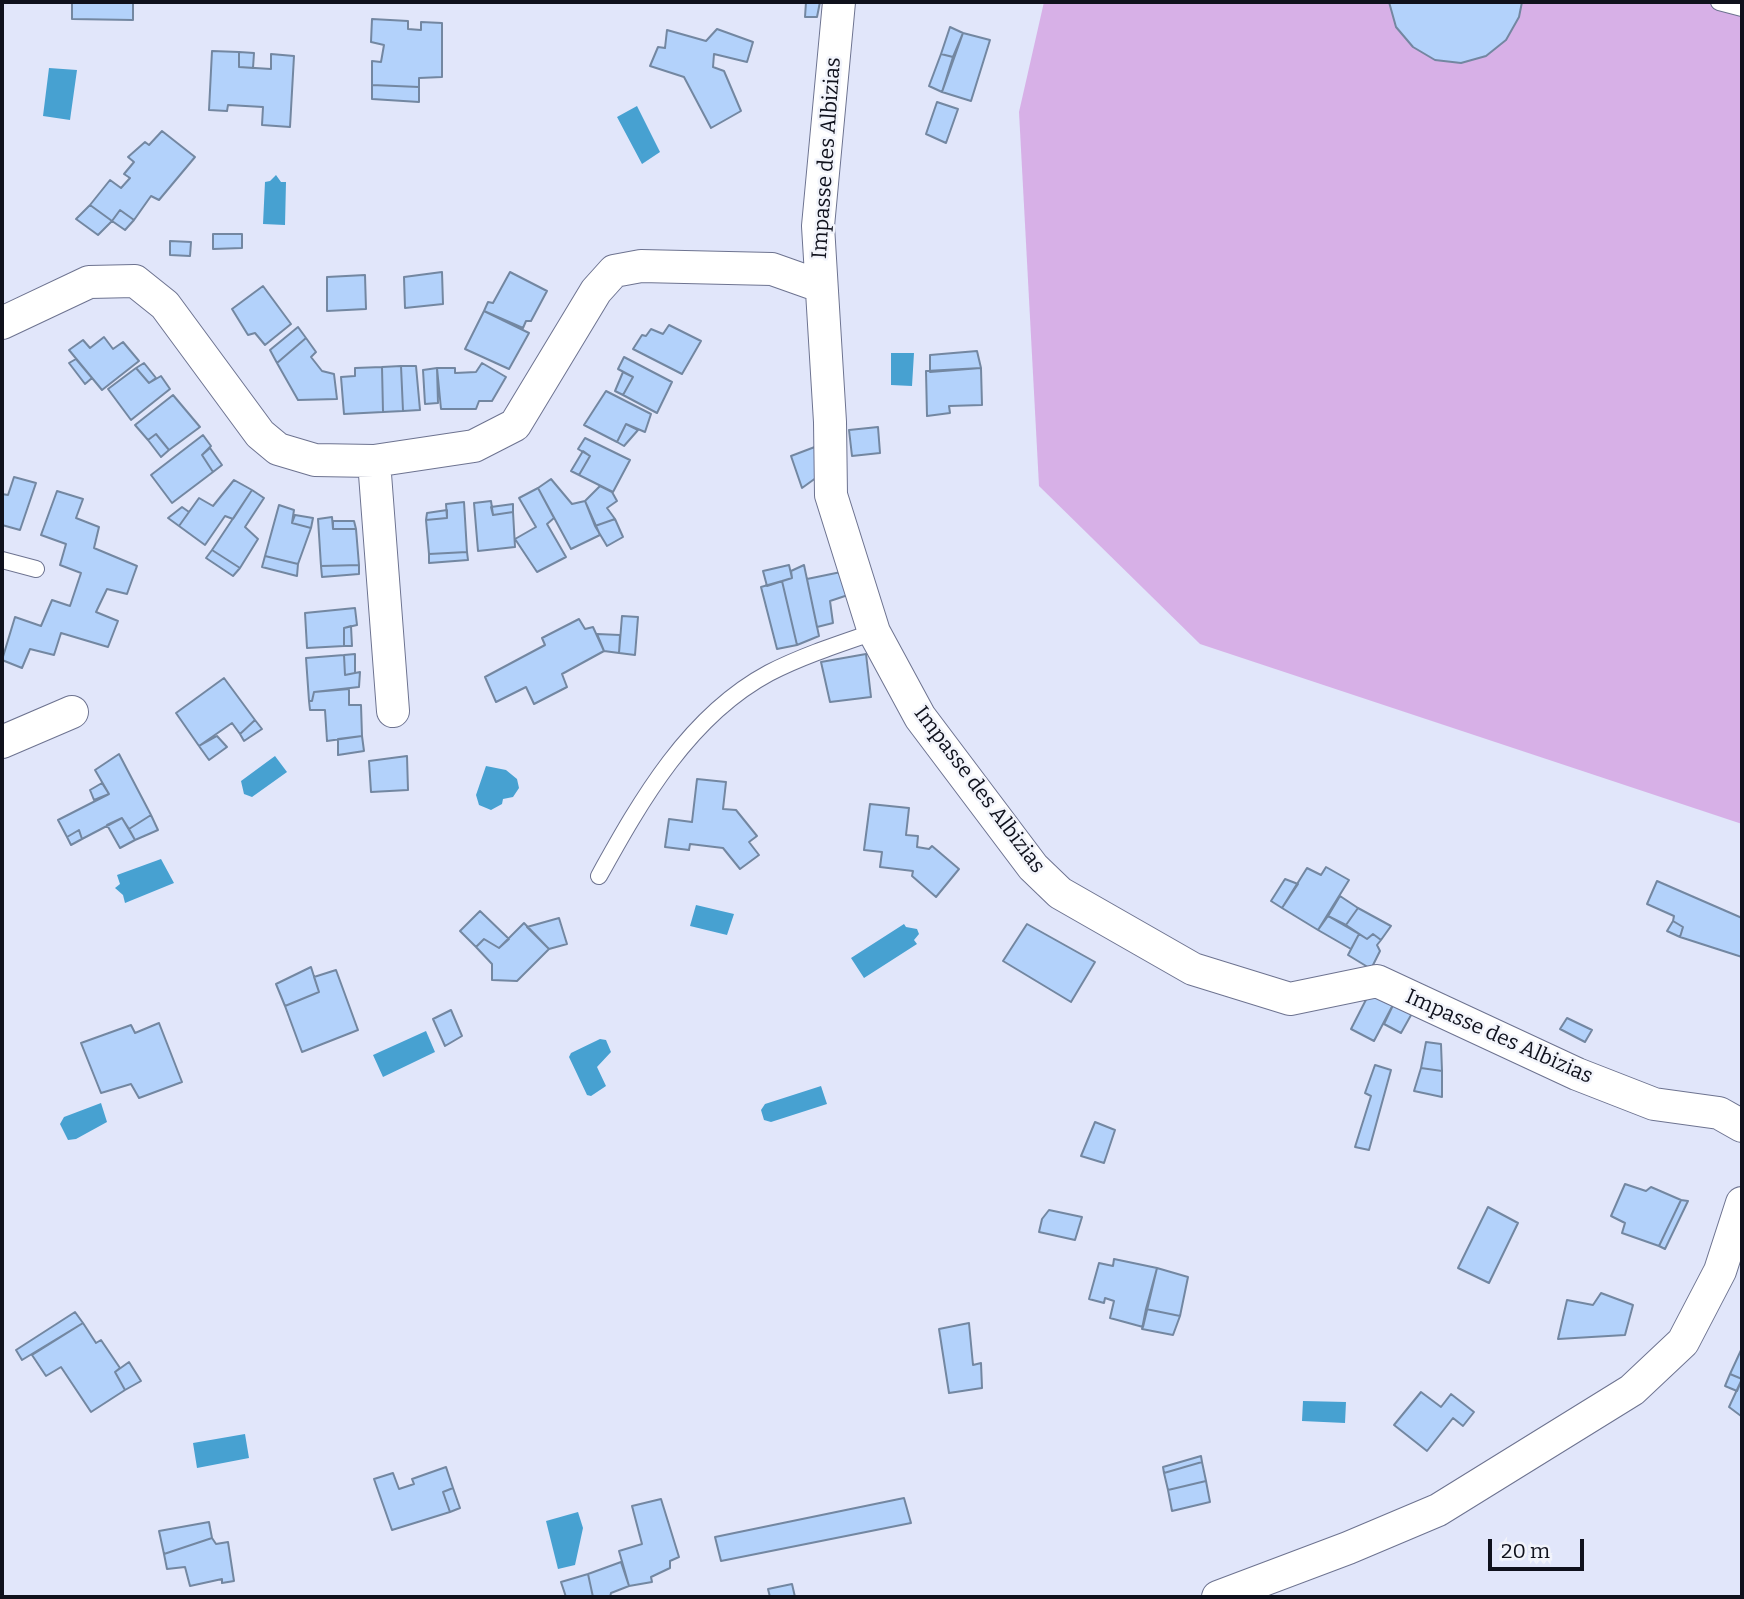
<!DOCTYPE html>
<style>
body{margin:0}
#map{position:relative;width:1744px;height:1599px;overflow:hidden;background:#e1e6fa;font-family:Bitter,serif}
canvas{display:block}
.frame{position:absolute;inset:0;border:4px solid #0f111c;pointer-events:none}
.scale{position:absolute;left:1488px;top:1539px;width:96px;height:32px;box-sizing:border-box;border:4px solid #0f111c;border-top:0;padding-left:9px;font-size:21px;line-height:24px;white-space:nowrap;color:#0f111c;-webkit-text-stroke:5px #f2f4fb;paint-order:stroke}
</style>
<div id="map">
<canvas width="1744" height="1599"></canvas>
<div class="frame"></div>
<div class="scale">20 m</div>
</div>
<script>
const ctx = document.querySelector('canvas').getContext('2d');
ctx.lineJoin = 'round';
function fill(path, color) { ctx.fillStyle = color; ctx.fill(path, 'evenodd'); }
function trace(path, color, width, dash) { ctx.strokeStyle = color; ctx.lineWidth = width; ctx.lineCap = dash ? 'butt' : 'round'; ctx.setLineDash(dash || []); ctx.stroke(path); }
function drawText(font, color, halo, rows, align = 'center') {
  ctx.font = font + ' Bitter,serif'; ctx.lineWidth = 5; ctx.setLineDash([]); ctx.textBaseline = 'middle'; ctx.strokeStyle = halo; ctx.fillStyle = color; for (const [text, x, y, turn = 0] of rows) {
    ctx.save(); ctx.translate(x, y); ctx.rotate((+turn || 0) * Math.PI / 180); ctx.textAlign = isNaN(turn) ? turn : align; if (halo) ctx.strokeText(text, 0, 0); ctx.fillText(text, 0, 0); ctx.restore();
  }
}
const green = new Path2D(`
 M1044 2H1742V824L1200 644 1039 486 1019 112Z`);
const water = new Path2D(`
 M49 68 77 70 70 120 43 116Z
 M637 106 660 152 642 164 617 117Z
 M276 175 281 182H286L285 225 263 224 265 182 270 181Z
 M891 353H914L912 386 891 385Z
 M275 756 287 772 252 797 244 794 241 781Z
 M486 766 506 770 517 779 519 788 513 797 503 799 502 804 491 810 479 805 476 795Z
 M161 859 174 883 125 903 123 895 115 888 120 884 117 875Z
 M696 905 734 914 727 935 690 926Z
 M904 924 906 927 917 929 919 934 914 940 917 944 864 978 851 958Z
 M426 1031 435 1052 383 1077 373 1055Z
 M600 1039 606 1040 611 1052 597 1067 606 1086 591 1096 587 1095 569 1057 571 1053Z
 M821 1086 827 1104 771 1122 764 1120 761 1110 765 1104Z
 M101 1103 107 1122 76 1139 68 1140 60 1124 64 1117Z
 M1303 1401 1346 1402 1345 1423 1302 1421Z
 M245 1434 249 1458 197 1468 193 1443Z
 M578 1512 583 1528 575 1565 558 1569 546 1521Z`);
const building = new Path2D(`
 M72 2H133V20L72 19Z
 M806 2H820L817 17H805Z
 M1389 2H1522L1519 17 1506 40 1486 56 1461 63 1435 60 1413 47 1396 27Z
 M372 19 408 21V29L421 30V22L442 23V77L419 78V87L372 85V61L381 62 384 45 371 42Z
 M950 27 963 33 953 57 941 54Z
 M717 29 753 42 747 62 714 54 713 67 724 71 741 111 711 128 684 77 650 66 658 47 665 48 667 30 706 41Z
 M963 33 990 40 971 101 942 92Z
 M212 51 239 52V67L271 69V54L294 56 290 127 262 125 263 107 228 105 227 111 209 110Z
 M239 52 254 53 253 68 239 67Z
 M941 54 953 57 942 92 929 86Z
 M372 85 419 87V102L372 99Z
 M937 102 958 109 946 143 926 134Z
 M162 131 195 157 159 200 151 196 134 220 120 210 112 221 90 205 110 180 121 188 130 178 124 174 134 162 128 157 145 142 149 145Z
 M90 205 112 221 98 235 76 219Z
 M120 210 134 220 125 230 112 221Z
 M213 234H242V248L213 249Z
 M170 241 191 242 190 256 170 255Z
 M442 272 443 304 405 308 404 277Z
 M510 272 547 291 531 321H526L523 328 484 311 488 302 493 303Z
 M365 275 366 309 327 311V277Z
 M263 286 291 324 265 345 255 333 248 335 232 309Z
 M484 311 529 333 509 369 465 349Z
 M669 325 701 341 682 374 633 349 642 335 646 336 651 329 663 334Z
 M298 327 306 338 277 363 270 350Z
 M104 337 113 349 123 342 139 361 102 390 69 350 83 340 90 348Z
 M306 338 316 352 311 357 322 371 334 374 337 399 298 400 277 363Z
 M977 351 981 368 930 372V355Z
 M624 357 672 382 657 413 623 395 633 377 618 369Z
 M76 359 92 378 85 384 69 363Z
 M144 363 156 378 149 383 136 368Z
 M482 363 506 377 492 401H479L476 409H441L437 368H455V373L476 372Z
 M401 366H416L420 410 403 411Z
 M401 366 403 411 383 412 382 367Z
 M382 367 383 412 344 414 341 377 355 376V368Z
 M136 368 149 383 161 376 170 389 131 420 108 389Z
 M437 368 438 403 425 404 423 370Z
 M981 368 982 405 949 406 950 413 927 416 926 371Z
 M623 372 633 377 623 395 615 391Z
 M606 391 651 414 645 432 626 424 617 442 584 425Z
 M173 395 200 427 169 450 156 434 148 440 135 425Z
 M626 424 638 430 624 446 617 442Z
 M878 427 880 453 852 456 849 430Z
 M156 434 169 450 161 457 148 440Z
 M203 435 211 446 202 455 213 472 172 503 151 475Z
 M585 438 630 460 613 492 579 475 590 456 578 449Z
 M820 445V475L802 488 791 456Z
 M210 448 222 465 213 472 202 455Z
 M583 451 590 456 579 475 571 471Z
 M14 477 36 483 20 530 2 525V494L8 495Z
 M551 479 572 504 585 501 600 535 571 549 538 488Z
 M234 480 252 490 233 519 225 516 205 545 179 526 199 498 213 506Z
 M600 486 612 492 617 501 607 508 615 519 595 526 585 501Z
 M538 488 554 518 547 524 566 557 537 572 515 539 536 527 519 498Z
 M252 490 264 498 245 527 258 539 240 568 212 550Z
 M57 491 83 499 76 518 99 527 94 548 137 566 127 594 107 589 96 612 118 621 108 647 61 633 54 655 30 649 22 668 2 660 15 617 41 626 52 600 70 606 81 573 60 565 66 544 41 535Z
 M491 501 493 515 513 512 515 547 478 551 474 503Z
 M464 502 467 552 429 554 426 520 447 518 446 504Z
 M513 504V512L493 515 491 507Z
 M279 505 294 510 292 523 311 528 298 564 265 556Z
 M182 507 189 512 179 526 168 518Z
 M447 510V518L426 520 427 513Z
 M295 515 313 518 311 528 292 523Z
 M332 517 333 529H356L359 565 321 566 318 519Z
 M615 519 623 537 607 546 595 526Z
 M333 521H354L356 529H333Z
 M212 550 240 568 233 576 206 558Z
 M467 552 468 560 429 563V554Z
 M265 556 298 564 297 576 262 567Z
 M359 565V574L322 577 321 566Z
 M789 565 792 578 767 586 763 571Z
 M804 565 819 636 797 645 782 581 792 578 791 571Z
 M841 572 848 595 830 601 833 623 817 627 807 579Z
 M782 581 797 645 777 649 761 587Z
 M355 608 357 625 344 628V646L307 648 305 613Z
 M622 616 638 617 635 655 619 653Z
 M579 619 585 629 593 627 604 651 562 674 567 687 534 704 526 687 496 702 485 677 545 645 542 638Z
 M351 626 352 646H344V628Z
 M597 634 620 635 619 653 604 651Z
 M355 654V673L345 675 344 655Z
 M866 654 871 697 830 702 821 662Z
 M344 655 345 675 360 672 359 687 314 692 312 701H309L306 658Z
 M224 678 255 720 240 734 232 723 199 746 176 713Z
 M349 689V705H361L362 736 327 741 325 710H310L309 701H312L314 692Z
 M255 720 262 729 244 741 240 734Z
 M217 736 227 747 209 760 199 746Z
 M362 736 364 751 338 755V739Z
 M119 754 151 815 129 829 122 818 82 839 79 830 67 837 58 820 109 794 95 770Z
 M407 756 408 790 371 792 369 761Z
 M697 779 726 782 723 809 736 810 757 836 749 842 759 855 740 869 723 848 690 844 689 850 665 847 669 819 692 822Z
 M102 783 109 794 94 800 90 790Z
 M870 804 909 808 906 835 918 836 917 847 929 849 932 846 959 869 936 897 912 876 913 871 880 867 882 852 864 850Z
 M151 815 158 830 135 840 129 829Z
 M122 818 135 840 120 848 107 825Z
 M79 830 82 839 71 845 67 837Z
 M1326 867 1349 880 1318 930 1282 908 1307 868 1321 875Z
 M1285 879 1298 884 1282 908 1271 901Z
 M1657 881 1742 918V957L1680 937 1683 927 1673 921 1674 916 1647 904Z
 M1340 896 1358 908 1346 925 1328 916Z
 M1358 908 1391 926 1381 940 1373 934 1367 939 1346 925Z
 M480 911 509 939 499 948 484 939 476 947 460 931Z
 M1328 916 1359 934 1351 949 1318 930Z
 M559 918 567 944 549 949 527 927Z
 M1673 921 1683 927 1680 937 1667 931Z
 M524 923 549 949 517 981 492 980V964L476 947 484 939 499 948Z
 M1027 924 1095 962 1071 1002 1003 961Z
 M1359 934 1367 939 1373 934 1381 940 1377 945 1380 951 1371 969 1348 955Z
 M311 967 319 992 285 1006 276 984Z
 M336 970 358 1030 302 1052 285 1006 319 992 314 977Z
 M1372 988 1396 999 1374 1041 1351 1029Z
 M1396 999 1415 1008 1401 1033 1384 1024Z
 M451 1010 462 1036 445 1046 433 1019Z
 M1567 1018 1592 1030 1585 1042 1560 1029Z
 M159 1023 182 1082 139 1098 131 1084 101 1093 81 1043 131 1025 135 1033Z
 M1426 1042 1441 1044 1442 1071 1421 1068Z
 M1375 1065 1391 1070 1369 1150 1355 1147 1371 1096 1365 1093Z
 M1421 1068 1442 1071V1097L1414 1091Z
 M1095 1122 1115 1130 1104 1163 1081 1156Z
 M1625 1184 1646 1191 1651 1187 1681 1200 1659 1246 1622 1233 1625 1223 1611 1216Z
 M1681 1200 1688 1201 1665 1249 1659 1246Z
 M1488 1207 1518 1223 1489 1283 1458 1268Z
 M1049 1210 1082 1217 1075 1240 1039 1232 1042 1219Z
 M1114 1259 1157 1268 1143 1327 1110 1318 1114 1301 1105 1298 1104 1303 1089 1299 1099 1263 1113 1266Z
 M1157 1268 1188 1277 1180 1316 1146 1309Z
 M1601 1293 1633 1305 1625 1335 1558 1339 1567 1300 1593 1305Z
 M1146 1309 1180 1316 1173 1335 1142 1329Z
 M75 1312 83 1323 22 1360 16 1350Z
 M83 1323 96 1343 101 1340 120 1368 115 1372 125 1390 91 1412 61 1367 46 1376 32 1355Z
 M969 1323 973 1365 981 1363 982 1388 949 1393 939 1329Z
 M1742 1348V1416H1741L1729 1407 1742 1379 1730 1374Z
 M129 1362 141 1381 125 1390 115 1372Z
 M1730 1374 1742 1379 1737 1391 1725 1386Z
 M1421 1392 1441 1407 1451 1394 1474 1412 1463 1426 1453 1418 1427 1451 1394 1425Z
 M1201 1456 1202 1462 1164 1473 1163 1467Z
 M1202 1462 1206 1481 1168 1490 1164 1473Z
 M446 1467 453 1488 443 1492 450 1512 392 1530 374 1479 393 1473 399 1489 414 1484 412 1479Z
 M1206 1481 1210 1502 1172 1511 1168 1490Z
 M453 1488 460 1508 450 1512 443 1492Z
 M904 1498 911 1523 721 1561 715 1537Z
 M661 1499 679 1557 670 1561V1568L651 1577 652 1582 629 1586 619 1551 642 1544 632 1506Z
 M209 1522 212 1538 164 1554 159 1531Z
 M212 1538 216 1544 228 1542 234 1581 222 1583V1579L190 1586 185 1567 167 1569 164 1554Z
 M621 1562 629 1586 611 1593 610 1597H593L588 1574Z
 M588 1574 593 1597H566L561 1582Z
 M792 1584 795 1597H770L768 1589Z`);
const service = new Path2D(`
 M1719 2 1742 8
 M2 560 36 569
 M599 876C641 800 689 716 769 673 802 656 839 644 874 632`);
const minor = new Path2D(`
 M839 2 818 226 830 422 831 495 874 632 920 717 1033 867 1060 893 1193 969 1290 999 1377 981 1577 1074 1654 1104 1719 1113 1742 1126
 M2 323 89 282 135 281 165 305 260 434 278 449 315 460 374 461 474 446 515 425 596 291 614 271 641 266 772 269 820 286
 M374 461 393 711
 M2 742 72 712
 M1218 1597 1348 1548 1438 1510 1632 1390 1683 1342 1720 1271 1742 1203`);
const streetNames = [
 ["Impasse des Albizias",827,158,-86],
 ["Impasse des Albizias",979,790,53],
 ["Impasse des Albizias",1499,1037,24]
];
fill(green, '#d7b0e7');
fill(water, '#47a1d1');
fill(building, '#b3d2fb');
trace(building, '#7387a1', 2);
trace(service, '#6d7390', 18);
trace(minor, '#6d7390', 34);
trace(service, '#fff', 16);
trace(minor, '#fff', 32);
drawText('21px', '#0f111c', '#f2f4fb', streetNames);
</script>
